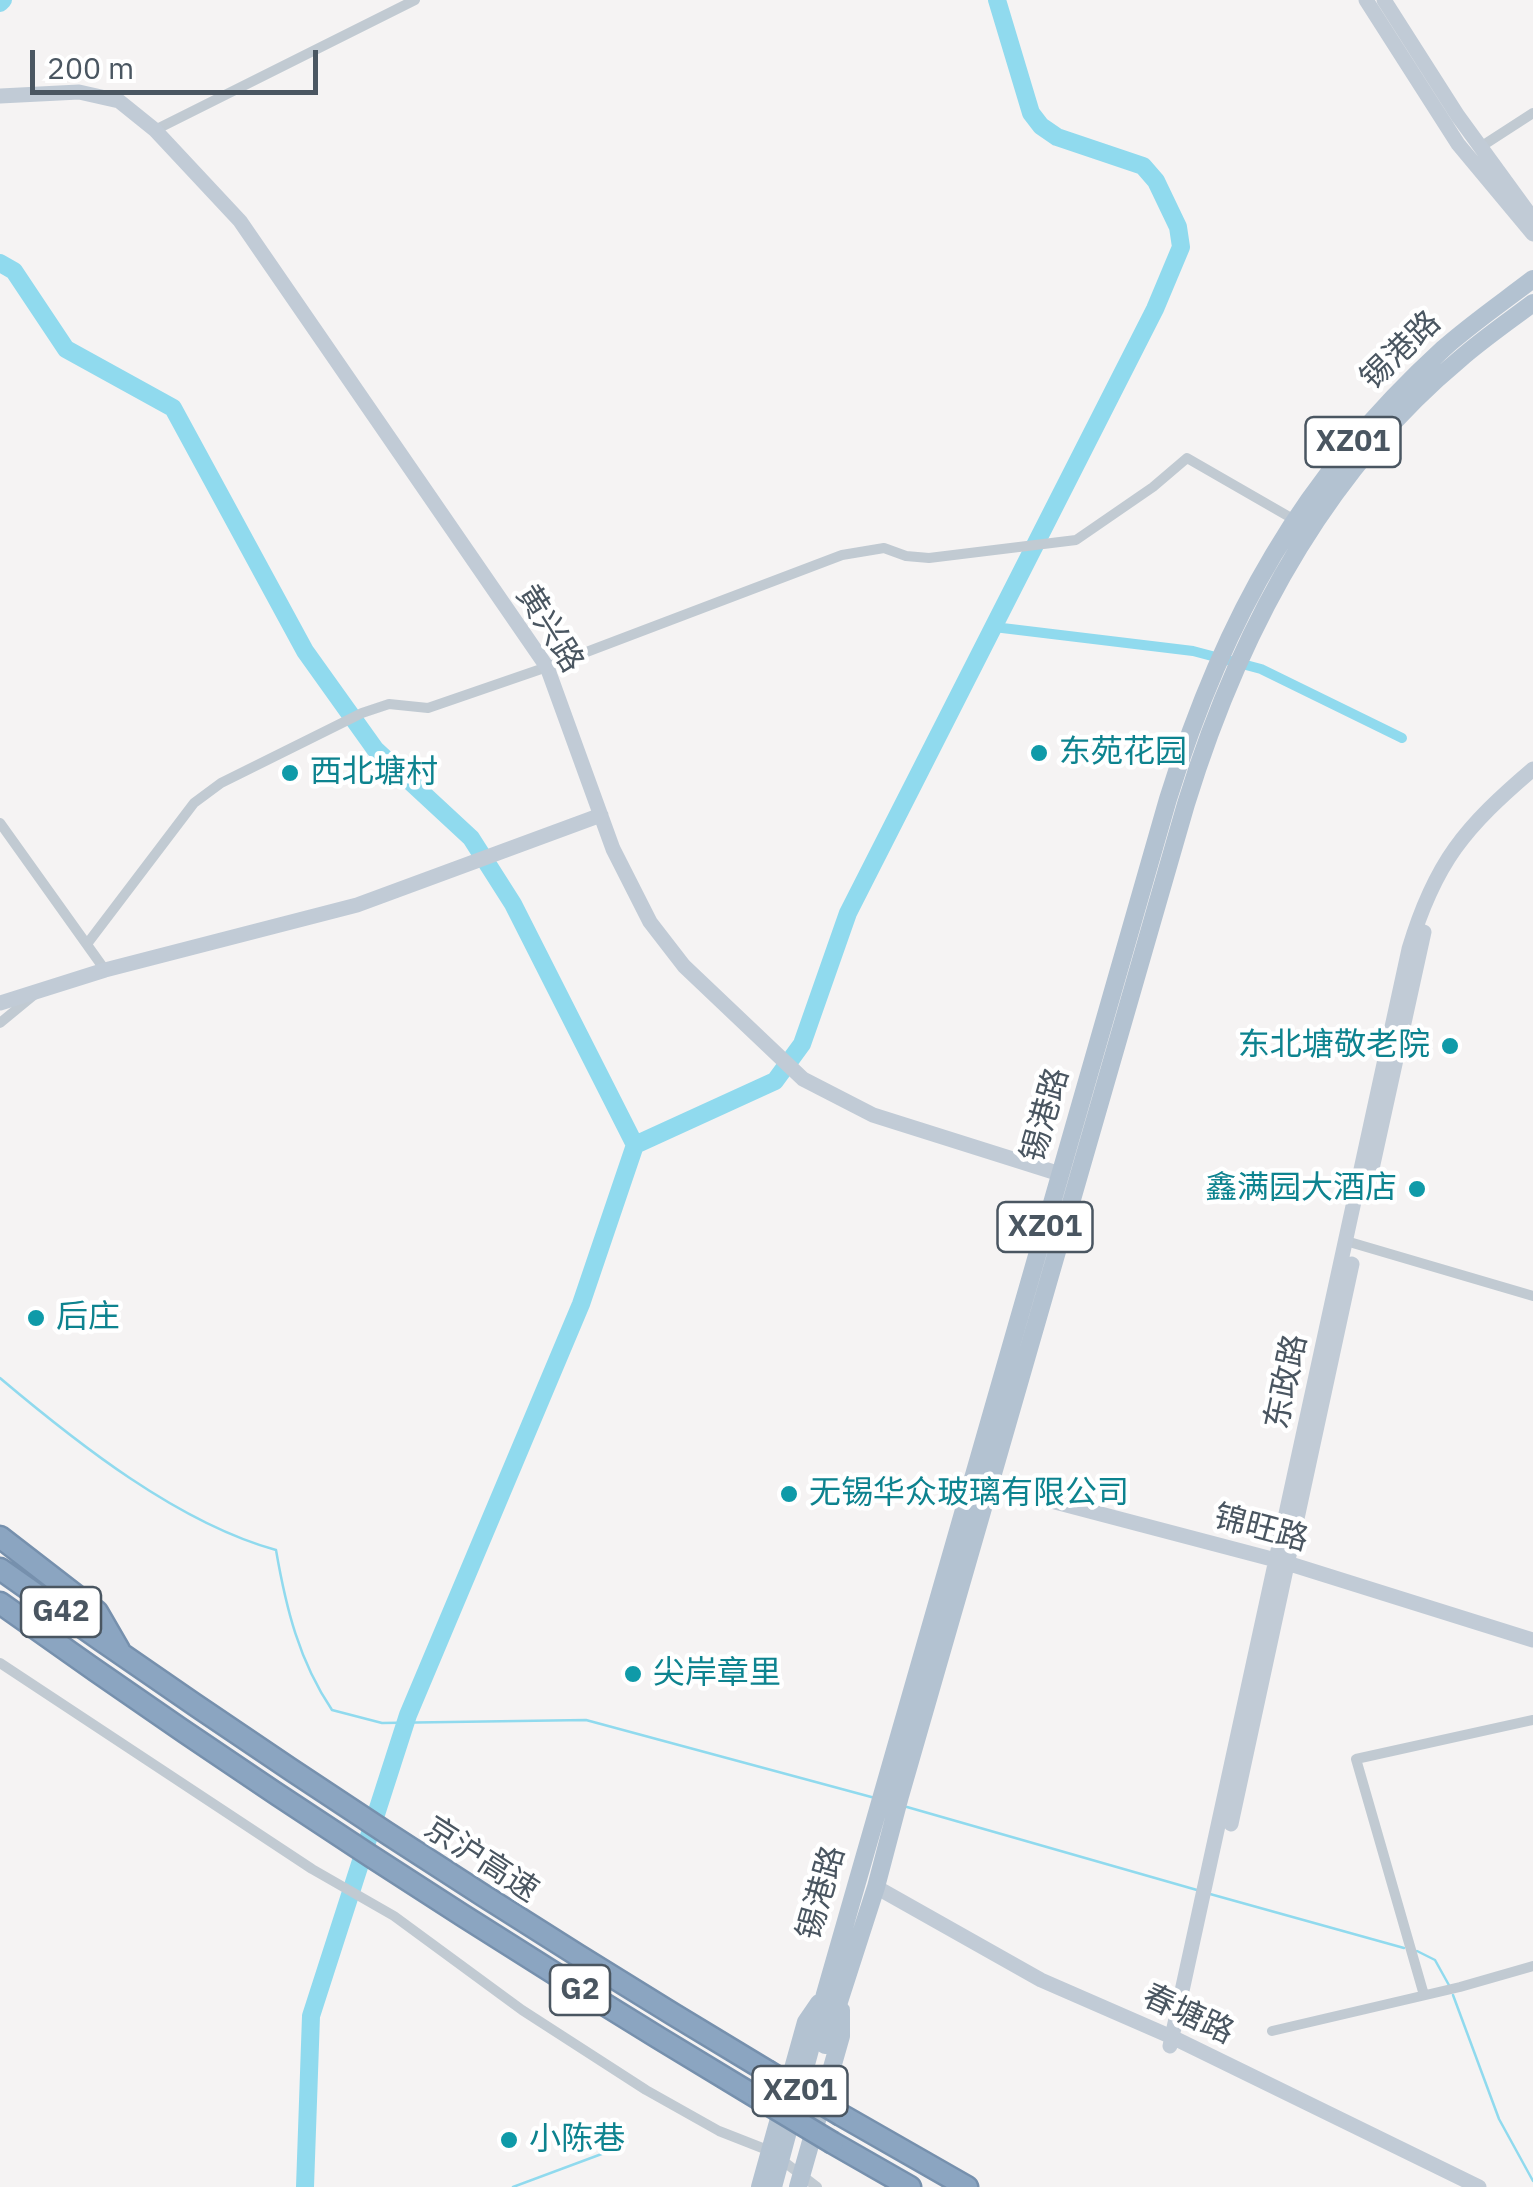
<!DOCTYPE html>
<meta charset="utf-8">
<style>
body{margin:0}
#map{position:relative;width:1533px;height:2187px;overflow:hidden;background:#f5f3f3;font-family:"IBM Plex Sans",sans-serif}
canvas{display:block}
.scale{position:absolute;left:30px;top:50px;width:288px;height:45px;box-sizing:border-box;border:5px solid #4a5661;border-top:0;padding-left:12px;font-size:30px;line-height:35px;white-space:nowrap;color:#4a5661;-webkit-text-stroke:8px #fff;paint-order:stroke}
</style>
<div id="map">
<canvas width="1533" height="2187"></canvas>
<div class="scale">200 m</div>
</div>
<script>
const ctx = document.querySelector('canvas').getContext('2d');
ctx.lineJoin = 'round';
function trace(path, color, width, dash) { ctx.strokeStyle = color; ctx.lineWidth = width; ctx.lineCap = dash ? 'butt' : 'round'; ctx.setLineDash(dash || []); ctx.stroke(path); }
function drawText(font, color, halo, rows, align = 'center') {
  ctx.font = font + ' "IBM Plex Sans","Noto Sans SC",sans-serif'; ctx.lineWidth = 9; ctx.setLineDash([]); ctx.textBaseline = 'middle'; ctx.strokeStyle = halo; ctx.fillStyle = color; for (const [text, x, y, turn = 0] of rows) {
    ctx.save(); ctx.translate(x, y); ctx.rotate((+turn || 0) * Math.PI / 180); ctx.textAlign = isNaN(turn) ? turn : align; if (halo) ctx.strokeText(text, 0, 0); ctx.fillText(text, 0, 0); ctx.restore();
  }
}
const stream = new Path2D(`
 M0 1378C77 1443 178 1523 276 1550 286 1608 299 1661 332 1710L382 1723 586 1720 875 1798
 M907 1807 1197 1890
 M1210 1894 1404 1948
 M1417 1951 1435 1960 1450 1987
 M1453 1995 1499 2119 1533 2181
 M513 2187 607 2152 625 2140`);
const canal = new Path2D(`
 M994 627 1193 651 1261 669 1402 738`);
const river = new Path2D(`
 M0 3 3 0
 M0 263 14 271 66 349 173 408 305 651 375 749 471 838 513 904 635 1145
 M305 2187 311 2016 408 1715 581 1304 635 1145 775 1081 802 1044 848 913 1155 309 1181 247 1178 227 1156 181 1143 166 1057 137 1041 126 1031 113 997 0`);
const street = new Path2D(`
 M155 130 415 0
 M1482 146 1533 113
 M0 823 105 970
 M87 944 194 803 221 783 362 713 389 704 428 708 547 667 842 555 884 548 906 556 929 558 1076 540 1153 487 1187 458 1293 519
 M0 1023 34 995
 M1346 1241 1533 1296
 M0 1663 312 1869 394 1916 522 2010 646 2090 719 2131 770 2151 817 2187
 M1424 1995 1356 1759 1533 1720
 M1272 2031 1460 1987 1533 1966`);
const secondary = new Path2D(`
 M1366 0 1458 144 1533 234
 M1384 0 1458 116 1533 219
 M0 96 79 92 119 101 155 130 240 221 547 667 613 849 650 922 684 966 803 1079 873 1115 1060 1174
 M0 1003 105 970 357 905 601 815
 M1370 1178 1424 932
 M979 1482 1287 1563 1533 1640
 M1231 1824 1352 1264
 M876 1887 1041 1980 1174 2038 1479 2187
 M1170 2046 1409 949C1435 862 1465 827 1533 769`);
const primary = new Path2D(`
 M825 2045 876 1887 900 1796 1186 804C1238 635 1322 474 1460 359 1483 339 1509 321 1533 303
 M760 2187 806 2022 819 2003
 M773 2187 825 1994 1168 799C1224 618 1302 478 1443 349 1471 324 1503 302 1533 279
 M798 2187 841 2036V2010`);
const highway = new Path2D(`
 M0 1537 97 1612 119 1650
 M0 1569C249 1746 504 1914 767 2071
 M0 1603C246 1779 499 1943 758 2098
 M841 2115 967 2187
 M833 2143 910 2187`);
const highwayBridge = new Path2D(`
 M767 2071 841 2115
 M758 2098 833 2143`);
const markers = [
 [1039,753,10,"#0f9aa8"],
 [290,773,10,"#0f9aa8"],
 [1450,1046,10,"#0f9aa8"],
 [1417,1189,10,"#0f9aa8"],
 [36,1318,10,"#0f9aa8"],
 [789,1494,10,"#0f9aa8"],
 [633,1674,10,"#0f9aa8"],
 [509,2140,10,"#0f9aa8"]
];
const shields = [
 [1353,442,95],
 [1045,1227,95],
 [61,1612,80],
 [580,1990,60],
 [800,2091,95]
];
const shieldNames = [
 ["XZ01",1353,442],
 ["XZ01",1045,1227],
 ["G42",61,1612],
 ["G2",580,1990],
 ["XZ01",800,2091]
];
const streetNames = [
 ["锡港路",1401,351,-44],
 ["黄兴路",549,629,58],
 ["锡港路",1046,1115,-74],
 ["东政路",1287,1382,-78],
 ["锦旺路",1261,1529,15],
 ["京沪高速",481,1860,33],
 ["锡港路",822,1893,-74],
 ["春塘路",1188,2015,25]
];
const cultureNames = [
 ["东苑花园",1059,753],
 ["西北塘村",310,773],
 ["东北塘敬老院",1430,1046,"right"],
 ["鑫满园大酒店",1397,1189,"right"],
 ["后庄",56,1318],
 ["无锡华众玻璃有限公司",809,1494],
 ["尖岸章里",653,1674],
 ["小陈巷",529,2140]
];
trace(stream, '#90daee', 2.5);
trace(canal, '#90daee', 10);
trace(river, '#90daee', 18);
trace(highway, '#7690ad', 25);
trace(street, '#c1cad2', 10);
trace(secondary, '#c1cbd6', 15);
trace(primary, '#b3c2d1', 18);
trace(highway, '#8ba5c1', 20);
trace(highwayBridge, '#7690ad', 25, []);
trace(highwayBridge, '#8ba5c1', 20);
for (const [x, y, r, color] of markers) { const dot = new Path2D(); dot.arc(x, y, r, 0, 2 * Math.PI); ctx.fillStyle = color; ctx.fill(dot); trace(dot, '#fff', 4); }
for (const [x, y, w] of shields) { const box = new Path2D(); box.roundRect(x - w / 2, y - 25, w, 50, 8); ctx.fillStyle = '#fff'; ctx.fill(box); trace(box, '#4a5661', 2.5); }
drawText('bold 30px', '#4a5661', null, shieldNames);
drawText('32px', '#4a5661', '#fff', streetNames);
drawText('32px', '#0d838f', '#fff', cultureNames, 'left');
</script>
